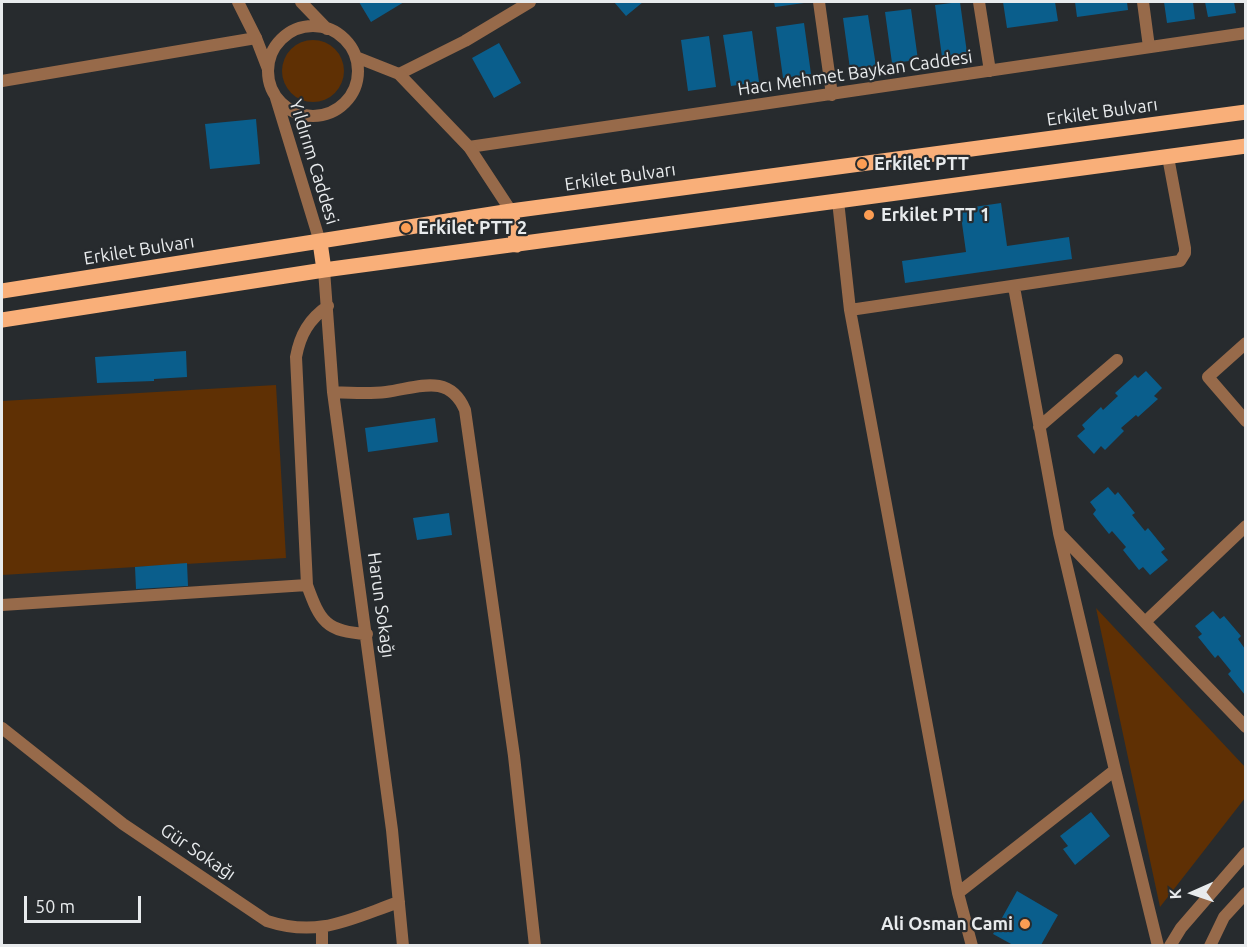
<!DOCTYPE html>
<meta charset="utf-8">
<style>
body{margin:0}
#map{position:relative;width:1247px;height:947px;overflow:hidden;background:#272b2e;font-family:Ubuntu,sans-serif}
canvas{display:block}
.frame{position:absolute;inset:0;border:3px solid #e8ebed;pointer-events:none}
.north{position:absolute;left:1163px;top:863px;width:60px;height:60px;-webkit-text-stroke:4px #272b2e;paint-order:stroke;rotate:267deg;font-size:16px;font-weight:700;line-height:24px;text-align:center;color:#e8ebed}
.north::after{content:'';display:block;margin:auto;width:21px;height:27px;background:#e8ebed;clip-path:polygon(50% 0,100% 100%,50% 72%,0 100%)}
.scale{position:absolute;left:24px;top:896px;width:117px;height:27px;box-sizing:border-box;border:3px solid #e8ebed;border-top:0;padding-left:8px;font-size:18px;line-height:21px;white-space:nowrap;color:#e8ebed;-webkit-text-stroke:4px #272b2e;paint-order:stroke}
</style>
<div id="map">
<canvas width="1247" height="947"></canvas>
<div class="frame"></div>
<div class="north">K</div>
<div class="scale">50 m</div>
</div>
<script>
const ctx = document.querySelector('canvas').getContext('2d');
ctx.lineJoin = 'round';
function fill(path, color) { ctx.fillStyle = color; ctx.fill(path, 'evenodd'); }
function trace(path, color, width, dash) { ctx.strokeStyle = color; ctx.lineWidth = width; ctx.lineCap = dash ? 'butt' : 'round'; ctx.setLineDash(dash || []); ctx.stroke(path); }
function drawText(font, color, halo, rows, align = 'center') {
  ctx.font = font + ' Ubuntu,sans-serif'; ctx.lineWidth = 4.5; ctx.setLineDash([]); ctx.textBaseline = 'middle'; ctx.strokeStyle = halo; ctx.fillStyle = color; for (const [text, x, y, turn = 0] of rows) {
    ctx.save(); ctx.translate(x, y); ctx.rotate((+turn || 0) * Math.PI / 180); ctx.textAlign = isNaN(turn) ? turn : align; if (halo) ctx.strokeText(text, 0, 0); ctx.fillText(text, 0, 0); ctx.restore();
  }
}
const green = new Path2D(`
 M282 71a31 31 0 1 1 62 0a31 31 0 1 1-62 0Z
 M276 385 286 558 2 575V401Z
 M1096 608 1245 767V798L1160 907Z`);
const building = new Path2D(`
 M359 2H404L371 22Z
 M614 2H643L626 16Z
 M774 2H804V3L775 7Z
 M960 2 967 53 942 57 935 5Z
 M1003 2H1055L1058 21 1007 28Z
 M1075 2H1127L1128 10 1077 17Z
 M1164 2H1193L1195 19 1167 23Z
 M1205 2H1234L1236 13 1208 17Z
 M911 9 918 60 892 63 885 12Z
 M868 15 876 66 850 69 843 18Z
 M804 23 811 74 783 78 776 27Z
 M752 31 759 82 731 86 723 35Z
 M709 36 716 87 688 91 681 40Z
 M499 43 521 83 494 98 472 58Z
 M256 119 260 164 210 169 205 124Z
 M1001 203 1007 246 1069 237 1072 259 905 283 902 261 966 252 960 209Z
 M186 351 187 377 154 379V381L97 383 95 357Z
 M1146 371 1162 388 1154 396 1158 399 1138 417 1136 415 1121 428 1124 431 1105 450 1101 446 1094 454 1077 436 1085 429 1082 425 1101 407 1103 410 1118 396 1115 393 1135 375 1138 378Z
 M435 418 438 442 368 452 365 428Z
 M1108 487 1115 495 1118 492 1135 513 1132 515 1145 531 1148 528 1165 549 1161 552 1168 560 1150 575 1143 567 1139 570 1123 550 1126 547 1112 531 1109 534 1093 514 1096 510 1090 502Z
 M449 513 452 535 417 540 413 518Z
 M187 563 188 586 136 589 135 567Z
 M1213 611 1220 619 1224 616 1241 636 1238 639 1245 649V695L1228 674 1231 671 1218 655 1215 658 1198 637 1202 634 1195 626Z
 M1091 812 1110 836 1075 865 1063 849 1068 846 1060 836Z
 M1017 891 1058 915 1041 945H1013L993 934Z`);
const minor = new Path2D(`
 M819 2 832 95
 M979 2 990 71
 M1143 2 1149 47
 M399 74 465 41 530 2
 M2 81 256 38
 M469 147 1246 33
 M838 201 850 310 958 893 972 946
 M324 270 333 392 392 830 403 946
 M1014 287 1059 533 1115 770 1158 946
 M850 310 1180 261 1185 253V248L1168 157
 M1246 343 1208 377 1246 421
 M333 392C351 393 369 394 386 392 417 388 449 372 465 410L514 756 535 946
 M1039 427 1117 360
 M1059 533 1246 727
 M307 585 296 357C300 335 309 319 328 306
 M2 605 307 585C320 621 326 632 367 634
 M1145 622 1246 526
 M2 728 123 824 267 921C319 938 350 919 399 902
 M958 893 1115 770
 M322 946V928`);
const tertiary = new Path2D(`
 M238 2 256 38 268 69
 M301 2 327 29
 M268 71a45 45 0 1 1 90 0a45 45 0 1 1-90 0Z
 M356 57 399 74 469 147 511 211
 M276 98 320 242
 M1170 946 1181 928 1246 853
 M1210 946 1224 917 1246 893`);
const primary = new Path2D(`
 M511 211 517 245
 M320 242 324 270
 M2 291 511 211 1246 112
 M2 320 324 270 1246 146`);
const markers = [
 [862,164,6,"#fc9d53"],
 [869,215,6,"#fc9d53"],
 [406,228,6,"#fc9d53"],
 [1025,924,6,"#fc9d53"]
];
const streetNames = [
 ["Hacı Mehmet Baykan Caddesi",855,73,-8],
 ["Erkilet Bulvarı",1102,112,-8],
 ["Yıldırım Caddesi",314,162,73],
 ["Erkilet Bulvarı",620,177,-8],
 ["Erkilet Bulvarı",139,250,-9],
 ["Harun Sokağı",381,605,82],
 ["Gür Sokağı",198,852,34]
];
const poiNames = [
 ["Erkilet PTT",874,164],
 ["Erkilet PTT 1",881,215],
 ["Erkilet PTT 2",418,228],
 ["Ali Osman Cami",1013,924,"right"]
];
fill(green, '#5f3004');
fill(building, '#0a5e8c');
trace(minor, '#976a4a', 12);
trace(tertiary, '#976a4a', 12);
trace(primary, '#f9af79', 15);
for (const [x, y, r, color] of markers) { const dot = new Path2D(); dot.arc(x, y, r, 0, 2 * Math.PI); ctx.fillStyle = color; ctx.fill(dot); trace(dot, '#272b2e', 2); }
drawText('18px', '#e8ebed', '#272b2e', streetNames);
drawText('bold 18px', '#e8ebed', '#272b2e', poiNames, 'left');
</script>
